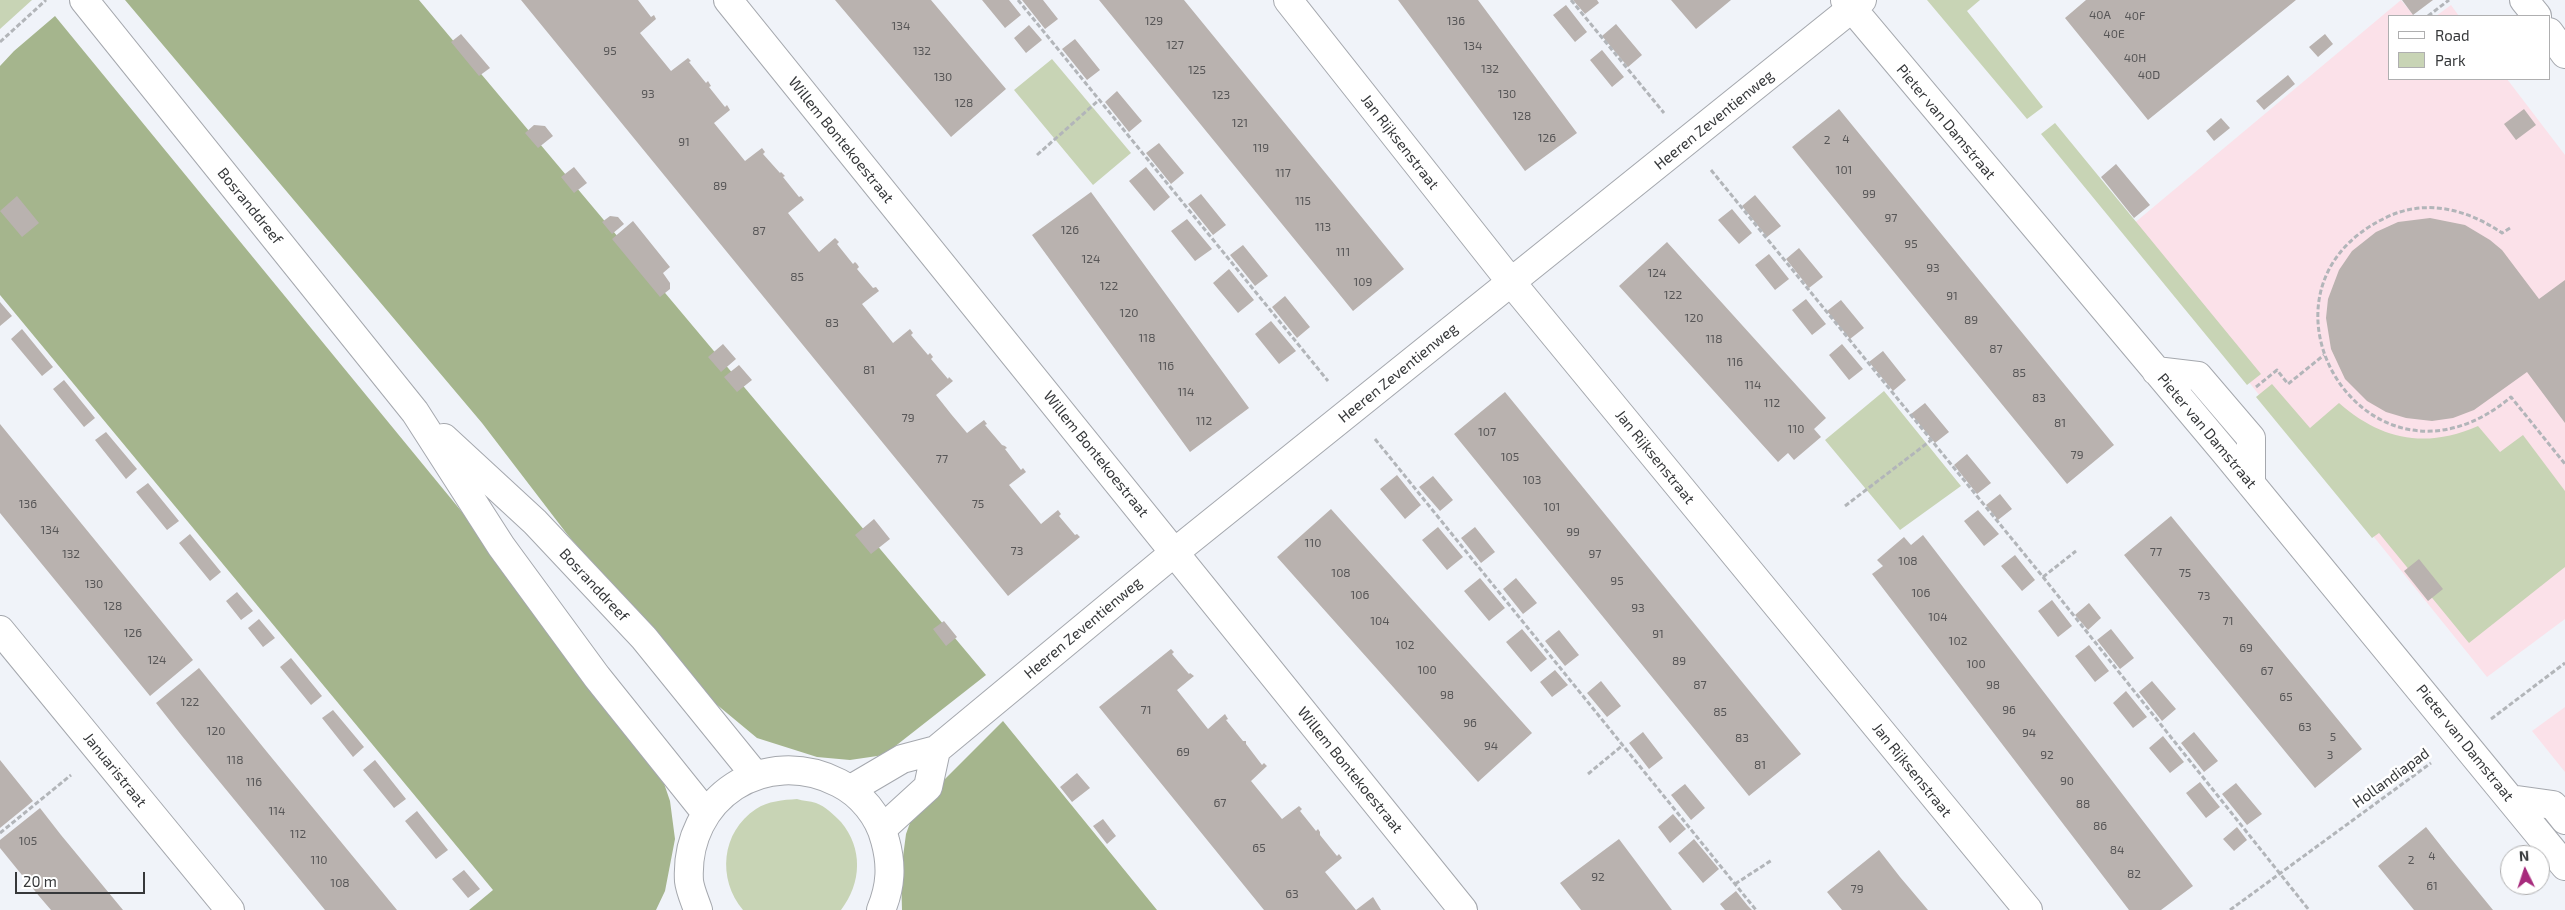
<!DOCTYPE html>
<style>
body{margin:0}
#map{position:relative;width:2565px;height:910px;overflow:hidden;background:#f0f3f9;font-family:"Exo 2",sans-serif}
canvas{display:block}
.legend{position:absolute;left:2388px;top:15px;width:162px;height:65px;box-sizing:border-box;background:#fff;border:1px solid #afafb0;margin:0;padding:6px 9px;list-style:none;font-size:15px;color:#36383a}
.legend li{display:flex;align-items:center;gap:10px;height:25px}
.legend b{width:25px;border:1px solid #afafb0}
.north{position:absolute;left:2500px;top:845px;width:50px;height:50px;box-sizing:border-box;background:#fff;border:1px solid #afafb0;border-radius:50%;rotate:356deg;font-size:14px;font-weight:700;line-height:20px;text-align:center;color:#36383a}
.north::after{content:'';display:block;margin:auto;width:18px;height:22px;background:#a72a7c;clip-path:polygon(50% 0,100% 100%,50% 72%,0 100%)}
.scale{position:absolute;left:15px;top:872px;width:130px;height:22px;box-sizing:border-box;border:2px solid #36383a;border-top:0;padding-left:6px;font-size:15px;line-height:18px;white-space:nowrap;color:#36383a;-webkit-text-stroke:4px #fff;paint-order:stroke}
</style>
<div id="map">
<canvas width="2565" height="910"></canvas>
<ul class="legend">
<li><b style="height:6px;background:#fff"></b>Road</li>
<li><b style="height:14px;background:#c8d4b5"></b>Park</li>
</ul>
<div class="north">N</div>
<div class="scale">20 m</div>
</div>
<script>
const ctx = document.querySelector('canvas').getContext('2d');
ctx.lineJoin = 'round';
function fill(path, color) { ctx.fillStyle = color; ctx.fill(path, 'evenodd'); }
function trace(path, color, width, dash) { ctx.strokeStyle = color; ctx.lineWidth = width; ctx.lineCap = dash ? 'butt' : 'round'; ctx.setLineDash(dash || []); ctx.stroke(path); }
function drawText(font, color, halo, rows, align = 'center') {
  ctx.font = font + ' "Exo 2",sans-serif'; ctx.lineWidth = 5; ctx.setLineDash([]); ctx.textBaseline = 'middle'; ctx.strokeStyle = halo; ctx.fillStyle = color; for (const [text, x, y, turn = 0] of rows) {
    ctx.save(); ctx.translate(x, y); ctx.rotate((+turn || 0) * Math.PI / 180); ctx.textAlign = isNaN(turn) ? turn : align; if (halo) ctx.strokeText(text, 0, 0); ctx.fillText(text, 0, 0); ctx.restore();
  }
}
const education = new Path2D(`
 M2401 0 2414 16H2389V79H2507L2565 155V619L2487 677 2126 230Z
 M2451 5 2459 16H2436Z
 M2565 707V772L2532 731Z`);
const green = new Path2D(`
 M0 0H32L0 29Z
 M1927 0H1980L1967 11 2043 107 2027 119Z
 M1052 59 1131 153 1093 185 1014 90Z
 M2055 123 2261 374 2247 385 2041 134Z
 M2272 384 2310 428 2339 403C2381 440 2426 449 2478 426L2500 452 2523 435 2565 491V567L2469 643 2379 533 2372 538 2256 397Z
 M1884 391 1961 486 1900 530 1825 440Z
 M797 799C803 801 810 801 816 803 825 806 834 815 841 822 863 848 862 883 841 910H743C717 879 721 832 756 809 768 801 783 800 797 799Z`);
const forest = new Path2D(`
 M125 0H419L986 675 884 755 850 760 817 757 757 738 704 694 567 534 482 423Z
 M55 16 503 562 654 754 670 801 675 839 665 891 656 910H469L493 890 0 295V66L14 51Z
 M1003 721 1157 910H902L901 872 906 834 915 809Z`);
const building = new Path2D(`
 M521 0H638L651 17 654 15 656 19 640 33 671 71 688 58 691 61 689 62 706 83 708 81 711 86 709 87 725 107 727 105 730 110 714 123 745 161 762 148 765 152 763 154 780 173 781 172 785 176 783 177 799 197 801 196 804 200 788 213 803 232 819 252 835 238 839 242 837 244 853 264 855 262 857 264 859 267 857 269 873 288 876 287 879 291 862 304 893 343 910 329 913 333 911 335 928 355 930 353 933 357 931 359 948 379 949 377 953 381 936 395 951 414 967 433 984 420 987 424 985 425 1002 445 1005 446 1007 448 1005 449 1021 470 1023 468 1026 472 1009 485 1041 524 1058 510 1061 514 1059 516 1075 535 1077 534 1080 537 1008 596Z
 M835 0H931L1006 89 951 137Z
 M982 0H1009L1021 15 1005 28Z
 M1022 0H1043L1058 19 1045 29Z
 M1099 0H1184L1404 269 1353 311Z
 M1398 0H1478L1577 133 1525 171Z
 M1573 0H1597L1599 3 1585 14Z
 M1671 0H1731L1696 29Z
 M2086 0H2296L2148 120 2065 18Z
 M2402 0H2433L2413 15Z
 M1566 5 1587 32 1575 42 1553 15Z
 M1616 24 1642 55 1628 67 1602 36Z
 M1029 25 1042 40 1026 53 1014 38Z
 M461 34 490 68 479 76 451 42Z
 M2325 34 2333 44 2318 57 2309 47Z
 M1075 39 1100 70 1087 80 1062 49Z
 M1602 50 1624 77 1612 87 1590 60Z
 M2288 75 2295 84 2264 110 2256 101Z
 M1117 91 1142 121 1129 132 1105 102Z
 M1839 109 2114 445 2067 484 1792 147Z
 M2524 109 2536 125 2516 140 2504 124Z
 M2221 118 2230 128 2214 141 2206 131Z
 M534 125 545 126 553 136 538 148 525 133Z
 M1159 143 1184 173 1171 184 1146 153Z
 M2116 164 2150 205 2134 218 2101 177Z
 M574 167 587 183 574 193 561 177Z
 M1146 167 1170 197 1154 211 1129 181Z
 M1091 192 1249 408 1190 452 1032 235Z
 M1201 194 1226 225 1213 235 1188 204Z
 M1755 195 1781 226 1767 237 1742 206Z
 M17 196 39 223 22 237 0 211Z
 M1732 209 1752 233 1739 244 1718 220Z
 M610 216 618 217 624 224 612 234 602 222Z
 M2430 218 2465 225 2490 240 2502 250 2539 299 2565 280V423L2527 372 2474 410 2453 418 2432 421 2406 418 2386 412 2367 401 2345 379 2331 349 2326 318 2328 299 2339 270 2352 251 2376 232 2398 222Z
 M1187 219 1212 249 1195 261 1171 231Z
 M633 221 670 267 663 273 670 283V289L660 297 612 239Z
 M1667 242 1826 418 1814 429 1821 437 1794 460 1788 453 1778 462 1619 286Z
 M1243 245 1268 276 1255 286 1230 255Z
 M1799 248 1823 277 1809 288 1786 259Z
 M1769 254 1789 279 1775 290 1755 265Z
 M1229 269 1254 300 1238 313 1213 283Z
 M1285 296 1310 327 1297 338 1272 307Z
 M1806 299 1826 324 1812 335 1792 310Z
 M1841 300 1864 328 1850 339 1827 311Z
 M0 302 12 316 0 326Z
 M1271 321 1296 351 1279 364 1255 334Z
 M22 329 53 367 42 376 11 339Z
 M723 344 736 359 721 372 708 357Z
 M1842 344 1863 369 1849 380 1829 355Z
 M1883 351 1906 380 1893 391 1869 362Z
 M739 365 752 380 737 392 724 377Z
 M64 380 95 418 84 427 53 389Z
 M1505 392 1801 754 1749 796 1454 434Z
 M1925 403 1949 432 1935 443 1911 414Z
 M0 424 193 660 150 696 0 513Z
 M106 432 137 469 126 479 95 440Z
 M1967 454 1991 483 1977 494 1954 465Z
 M1397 475 1421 505 1405 519 1380 489Z
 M1433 476 1453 500 1440 511 1419 487Z
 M148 483 179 521 167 530 136 492Z
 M2000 494 2012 509 1998 520 1986 505Z
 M1331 509 1532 733 1478 782 1277 557Z
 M1978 510 1999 534 1984 546 1964 521Z
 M2171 516 2362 749 2315 788 2124 555Z
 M874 519 890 539 871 554 855 535Z
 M1438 527 1463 557 1447 570 1422 540Z
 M1475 527 1495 552 1481 563 1461 538Z
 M190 534 221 572 210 581 179 543Z
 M1923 535 2193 886 2161 910H2129L1872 574 1883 566 1877 560 1904 537 1911 545Z
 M2015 555 2035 580 2022 591 2001 566Z
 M2419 559 2443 589 2428 601 2404 571Z
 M1480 578 1505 608 1489 621 1464 591Z
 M1516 578 1537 603 1523 614 1503 589Z
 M237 592 253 611 241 620 226 601Z
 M2052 600 2072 626 2058 637 2038 611Z
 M2089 603 2101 618 2088 630 2075 615Z
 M259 619 275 638 263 647 248 628Z
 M944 621 957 637 946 646 933 629Z
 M1522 629 1547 659 1531 672 1506 642Z
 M2111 629 2134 658 2120 669 2097 640Z
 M1559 630 1579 655 1565 666 1545 641Z
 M2089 645 2109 671 2095 682 2075 656Z
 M1171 649 1174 652 1172 654 1189 674 1190 673 1194 676 1177 690 1208 729 1225 714 1228 719 1226 720 1243 741H1246V744L1262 765 1264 763 1267 766 1251 781 1282 819 1299 806 1302 809 1300 811 1316 831 1318 829 1320 832V835L1337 856 1339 854 1342 858 1325 872 1356 910H1264L1099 707Z
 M291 658 322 696 311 705 280 667Z
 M199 668 267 752 397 910H325L182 736 156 703Z
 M1555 670 1568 685 1552 697 1540 682Z
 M1601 681 1621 706 1607 717 1587 693Z
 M2152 681 2176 709 2162 721 2139 692Z
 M2126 691 2147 717 2133 728 2113 703Z
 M333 710 364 747 353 757 322 718Z
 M1643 732 1663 758 1649 769 1629 743Z
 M2194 732 2218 761 2204 772 2181 743Z
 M2163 736 2184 762 2170 773 2149 748Z
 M0 760 33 801 0 828Z
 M375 760 406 799 394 808 363 770Z
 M1077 773 1090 788 1072 802 1060 787Z
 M2200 782 2220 807 2206 818 2186 793Z
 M2236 783 2262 814 2247 825 2222 794Z
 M1685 784 1705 808 1691 820 1671 795Z
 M40 808 61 835 123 910H51L39 896 0 848V840Z
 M417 811 448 850 436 859 405 821Z
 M1673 814 1686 829 1670 843 1658 827Z
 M1103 819 1116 836 1107 844 1093 826Z
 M2237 827 2247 840 2234 851 2223 839Z
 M2426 827 2448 855 2493 910H2414L2378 866Z
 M1619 839 1640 867 1672 910H1581L1560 883Z
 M1694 839 1719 869 1703 883 1678 853Z
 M1879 850 1900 877 1928 910H1842L1827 892Z
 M464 870 480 889 468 898 452 879Z
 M1736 891 1748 906 1752 910H1725L1720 904Z
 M1373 897 1381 910H1356Z`);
const path = new Path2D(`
 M1018 0 1328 381
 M1571 0 1664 113
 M2428 16 2449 0
 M0 42 46 0
 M1037 155 1099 100
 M1711 170 2043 577 2309 910
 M2510 228 2502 233C2467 209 2425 198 2385 218 2232 292 2369 516 2511 397L2565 464
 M2256 387 2277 370 2288 384 2324 355
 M1375 439 1756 910
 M1845 506 1930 441
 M2043 577 2076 551
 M2491 719 2565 663
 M1588 774 1623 745
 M0 833 71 775
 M1735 884 1772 860
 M2230 910 2431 763`);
const minor = new Path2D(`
 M728 0 1463 910
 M1288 0 1511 282 2028 910
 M1845 0 2224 451 2565 866
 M2524 0 2537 16
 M2549 32 2565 54
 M2156 371 2198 376 2251 438V484
 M0 630 230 910
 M851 789 902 759 936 750 1175 552 1862 0
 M2510 799 2553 805 2565 820
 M882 829 928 787 936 750`);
const major = new Path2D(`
 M84 0 415 412 501 546 597 677 706 813
 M444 438 535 522 644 638 755 775
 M698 910C695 901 690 890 689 881 684 797 765 745 839 783 861 794 879 816 885 840 892 865 891 886 881 910`);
const numberNames = [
 ["40A",2100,15],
 ["40F",2135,16],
 ["129",1154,21],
 ["136",1456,21],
 ["134",901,26],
 ["40E",2114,34],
 ["127",1175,45],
 ["134",1473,46],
 ["95",610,51],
 ["132",922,51],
 ["40H",2135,58],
 ["132",1490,69],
 ["125",1197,70],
 ["40D",2149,75],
 ["130",943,77],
 ["93",648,94],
 ["130",1507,94],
 ["123",1221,95],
 ["128",964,103],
 ["128",1522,116],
 ["121",1240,123],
 ["126",1547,138],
 ["4",1846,139],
 ["2",1827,140],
 ["91",684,142],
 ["119",1261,148],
 ["101",1844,170],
 ["117",1283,173],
 ["89",720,186],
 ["99",1869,194],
 ["115",1303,201],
 ["97",1891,218],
 ["113",1323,227],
 ["126",1070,230],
 ["87",759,231],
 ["95",1911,244],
 ["111",1343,252],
 ["124",1091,259],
 ["93",1933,268],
 ["124",1657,273],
 ["85",797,277],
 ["109",1363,282],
 ["122",1109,286],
 ["122",1673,295],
 ["91",1952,296],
 ["120",1129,313],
 ["120",1694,318],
 ["89",1971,320],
 ["83",832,323],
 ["118",1147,338],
 ["118",1714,339],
 ["87",1996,349],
 ["116",1735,362],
 ["116",1166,366],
 ["81",869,370],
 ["85",2019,373],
 ["114",1753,385],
 ["114",1186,392],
 ["83",2039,398],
 ["112",1772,403],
 ["79",908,418],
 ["112",1204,421],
 ["81",2060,423],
 ["110",1796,429],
 ["107",1487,432],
 ["79",2077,455],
 ["105",1510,457],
 ["77",942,459],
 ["103",1532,480],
 ["136",28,504],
 ["75",978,504],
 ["101",1552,507],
 ["134",50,530],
 ["99",1573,532],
 ["110",1313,543],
 ["73",1017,551],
 ["77",2156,552],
 ["132",71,554],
 ["97",1595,554],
 ["108",1908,561],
 ["108",1341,573],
 ["75",2185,573],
 ["95",1617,581],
 ["130",94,584],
 ["106",1921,593],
 ["106",1360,595],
 ["73",2204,596],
 ["128",113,606],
 ["93",1638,608],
 ["104",1938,617],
 ["104",1380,621],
 ["71",2228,621],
 ["126",133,633],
 ["91",1658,634],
 ["102",1958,641],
 ["102",1405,645],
 ["69",2246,648],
 ["124",157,660],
 ["89",1679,661],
 ["100",1976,664],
 ["100",1427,670],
 ["67",2267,671],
 ["87",1700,685],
 ["98",1993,685],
 ["98",1447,695],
 ["65",2286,697],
 ["122",190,702],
 ["71",1146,710],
 ["96",2009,710],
 ["85",1720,712],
 ["96",1470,723],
 ["63",2305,727],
 ["120",216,731],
 ["94",2029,733],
 ["5",2333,737],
 ["83",1742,738],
 ["94",1491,746],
 ["69",1183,752],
 ["92",2047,755],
 ["3",2330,755],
 ["118",235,760],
 ["81",1760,765],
 ["90",2067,781],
 ["116",254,782],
 ["67",1220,803],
 ["88",2083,804],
 ["114",277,811],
 ["86",2100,826],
 ["112",298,834],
 ["105",28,841],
 ["65",1259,848],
 ["84",2117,850],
 ["4",2432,856],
 ["110",319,860],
 ["2",2411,860],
 ["82",2134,874],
 ["92",1598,877],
 ["108",340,883],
 ["61",2432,886],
 ["79",1857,889],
 ["63",1292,894]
];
const streetNames = [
 ["Heeren Zeventienweg",1714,120,-39],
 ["Pieter van Damstraat",1946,122,50],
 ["Willem Bontekoestraat",841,140,51],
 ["Jan Rijksenstraat",1400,142,52],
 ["Bosranddreef",250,206,51],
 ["Heeren Zeventienweg",1398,373,-39],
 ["Pieter van Damstraat",2207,431,50],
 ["Willem Bontekoestraat",1096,454,51],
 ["Jan Rijksenstraat",1655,457,51],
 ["Bosranddreef",594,585,47],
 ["Heeren Zeventienweg",1083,628,-40],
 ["Pieter van Damstraat",2465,743,51],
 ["Januaristraat",115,770,51],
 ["Willem Bontekoestraat",1350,770,51],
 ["Jan Rijksenstraat",1912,770,51],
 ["Hollandiapad",2391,778,-36]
];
fill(education, '#fbe1e9');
fill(green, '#c8d4b5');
fill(forest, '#a5b58d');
fill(building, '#b9b2af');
trace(minor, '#a5a8ae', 30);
trace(major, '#a5a8ae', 30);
trace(path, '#b2b5b9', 3, [5, 2.5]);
trace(minor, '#fff', 28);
trace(major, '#fff', 28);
drawText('12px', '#575657', null, numberNames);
drawText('15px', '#36383a', '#fff', streetNames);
</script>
